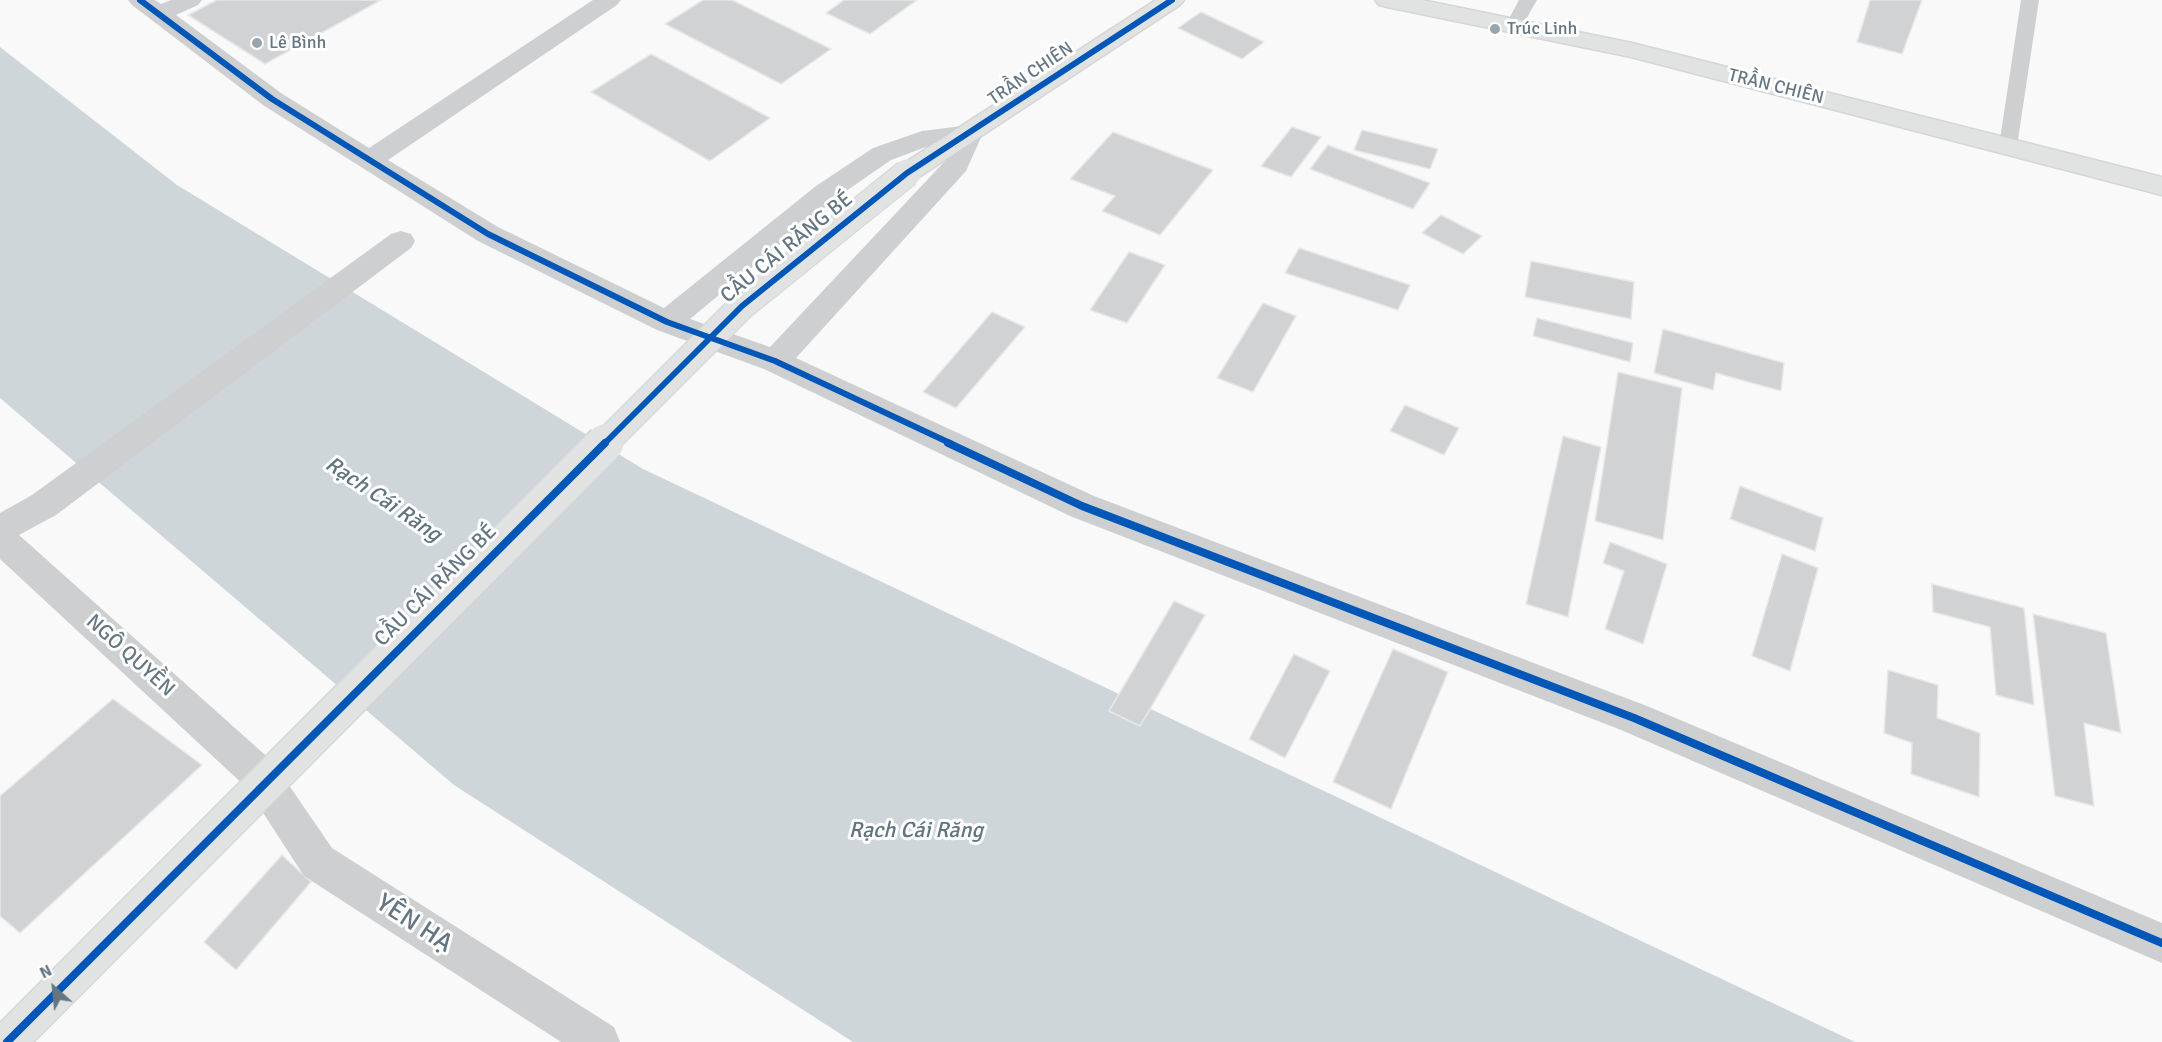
<!DOCTYPE html>
<meta charset="utf-8">
<style>
body{margin:0}
#map{position:relative;width:2162px;height:1042px;overflow:hidden;background:#f9f9f9;font-family:Signika,sans-serif}
canvas{display:block}
.north{position:absolute;left:24px;top:958px;width:60px;height:60px;-webkit-text-stroke:4px #fff;paint-order:stroke;rotate:333deg;font-size:16px;font-weight:700;line-height:24px;text-align:center;color:#657683}
.north::after{content:'';display:block;margin:auto;width:21px;height:27px;background:#657683;clip-path:polygon(50% 0,100% 100%,50% 72%,0 100%)}
</style>
<div id="map">
<canvas width="2162" height="1042"></canvas>
<div class="north">N</div>
</div>
<script>
const ctx = document.querySelector('canvas').getContext('2d');
ctx.lineJoin = 'round';
function fill(path, color) { ctx.fillStyle = color; ctx.fill(path, 'evenodd'); }
function trace(path, color, width, dash) { ctx.strokeStyle = color; ctx.lineWidth = width; ctx.lineCap = dash ? 'butt' : 'round'; ctx.setLineDash(dash || []); ctx.stroke(path); }
function drawText(font, color, halo, rows, align = 'center') {
  ctx.font = font + ' Signika,sans-serif'; ctx.lineWidth = 6; ctx.setLineDash([]); ctx.textBaseline = 'middle'; ctx.strokeStyle = halo; ctx.fillStyle = color; for (const [text, x, y, turn = 0] of rows) {
    ctx.save(); ctx.translate(x, y); ctx.rotate((+turn || 0) * Math.PI / 180); ctx.textAlign = isNaN(turn) ? turn : align; if (halo) ctx.strokeText(text, 0, 0); ctx.fillText(text, 0, 0); ctx.restore();
  }
}
const water = new Path2D(`
 M0 47 177 185 643 469 1855 1042H853L454 785 0 398Z`);
const building = new Path2D(`
 M217 0H381L265 64 188 15Z
 M703 0H732L831 49 781 84 665 24Z
 M844 0H917L870 34 826 13Z
 M1870 0H1922L1902 54 1857 42Z
 M1201 12 1264 42 1242 59 1178 28Z
 M651 54 770 118 710 161 591 92Z
 M1292 127 1321 137 1291 177 1261 166Z
 M1362 130 1438 149 1430 169 1354 150Z
 M1113 132 1213 170 1160 235 1102 211 1115 196 1070 179Z
 M1328 145 1430 183 1413 209 1310 169Z
 M1441 215 1482 236 1463 254 1422 233Z
 M1299 248 1410 285 1398 310 1285 273Z
 M1129 252 1165 265 1127 323 1090 310Z
 M1531 261 1634 282 1631 319 1525 297Z
 M1263 303 1296 316 1253 392 1217 378Z
 M992 312 1025 327 956 408 923 392Z
 M1537 318 1633 343 1630 362 1533 336Z
 M1663 329 1784 363 1781 391 1716 373 1713 390 1654 373Z
 M1618 372 1682 388 1663 540 1595 521Z
 M1405 405 1459 428 1444 455 1390 431Z
 M1563 436 1601 447 1568 617 1526 604Z
 M1740 486 1823 518 1815 551 1730 519Z
 M1610 542 1667 564 1643 644 1605 629 1624 571 1603 563Z
 M1782 554 1818 568 1790 671 1752 656Z
 M1932 584 2024 608 2034 705 1996 695 1990 627 1933 612Z
 M1174 601 1205 615 1140 726 1109 711Z
 M2033 614 2106 633 2121 733 2084 723 2094 806 2055 796Z
 M1393 649 1448 672 1391 809 1333 782Z
 M1294 654 1330 671 1285 758 1249 739Z
 M1888 670 1938 685 1937 718 1980 733 1979 797 1911 774 1912 743 1884 733Z
 M113 699 202 765 20 933 0 916V796Z
 M282 855 311 882 236 970 204 942Z`);
const lane = new Path2D(`
 M1519 0H1537L1520 30H1508L1505 26Z
 M2021 0H2039L2017 146 2015 150 2008 152 2001 150 1999 146Z`);
const street = new Path2D(`
 M128 0H155L161 4 171 0H202L198 5 176 15 281 93 369 148 593 0H621L617 5 388 160 498 227 664 308 816 186 873 148 922 131 970 125 979 127 983 133 966 171 796 358 1094 496 1647 706 2162 923V963L1621 730 1070 516 764 369 657 330 478 241 263 105 132 5ZM953 144 945 161 770 347 690 319 836 198 891 160 926 147Z
 M401 231 411 234 415 241 411 248 56 515 19 535 273 762 332 848 614 1027 620 1042H561L304 876 247 788 0 559V513L32 495 391 234Z`);
const secondary = new Path2D(`
 M1156 0H1184L1180 5 916 179 907 182 898 179 894 173 898 167Z
 M1375 0H1422L1632 43 2162 177V195L1631 57 1387 7 1379 5Z`);
const secondaryBridgeFar1 = new Path2D(`
 M604 444 742 306 907 173`);
const secondaryBridge = new Path2D(`
 M7 1042 605 443`);
const cyclewayFar1 = new Path2D(`
 M140 0 272 99 488 234 667 322 775 361 952 444
 M604 444 742 306 907 173 1172 0`);
const cycleway = new Path2D(`
 M948 443 1082 506 1634 718 2162 943
 M7 1042 605 443`);
const markers = [
 [1495,29,6,"#99a4ac"],
 [257,43,6,"#99a4ac"]
];
const farPoinames = [
 ["Trúc Linh",1507,29],
 ["Lê Bình",269,43]
];
const farStreetnames = [
 ["TRẦN CHIÊN",1031,74,-34],
 ["TRẦN CHIÊN",1776,87,14]
];
const streetNames = [
 ["CẦU CÁI RĂNG BÉ",787,248,-39],
 ["CẦU CÁI RĂNG BÉ",436,586,-45],
 ["NGÔ QUYỀN",130,656,42]
];
const waterNames = [
 ["Rạch Cái Răng",383,500,34],
 ["Rạch Cái Răng",916,831]
];
const nearStreetnames = [
 ["YÊN HẠ",414,924,33]
];
fill(water, '#ced6d9');
fill(building, '#d0d2d3');
trace(building, '#e8e8e8', 1.5);
trace(secondary, '#d5d6d7', 3);
fill(lane, '#cecfd0');
fill(street, '#cecfd0');
fill(secondary, '#e1e2e2');
trace(secondaryBridgeFar1, '#d5d6d7', 29, []);
trace(secondaryBridge, '#d5d6d7', 40, []);
trace(secondaryBridgeFar1, '#e1e2e2', 27);
trace(secondaryBridge, '#e1e2e2', 37);
trace(cyclewayFar1, '#0057b8', 6);
trace(cycleway, '#0057b8', 8);
for (const [x, y, r, color] of markers) { const dot = new Path2D(); dot.arc(x, y, r, 0, 2 * Math.PI); ctx.fillStyle = color; ctx.fill(dot); trace(dot, '#fff', 2); }
drawText('18px', '#657683', '#fff', farPoinames, 'left');
drawText('18px', '#657683', '#fff', farStreetnames);
drawText('21px', '#657683', '#fff', streetNames);
drawText('italic 22px', '#60757c', '#fff', waterNames);
drawText('26px', '#657683', '#fff', nearStreetnames);
</script>
